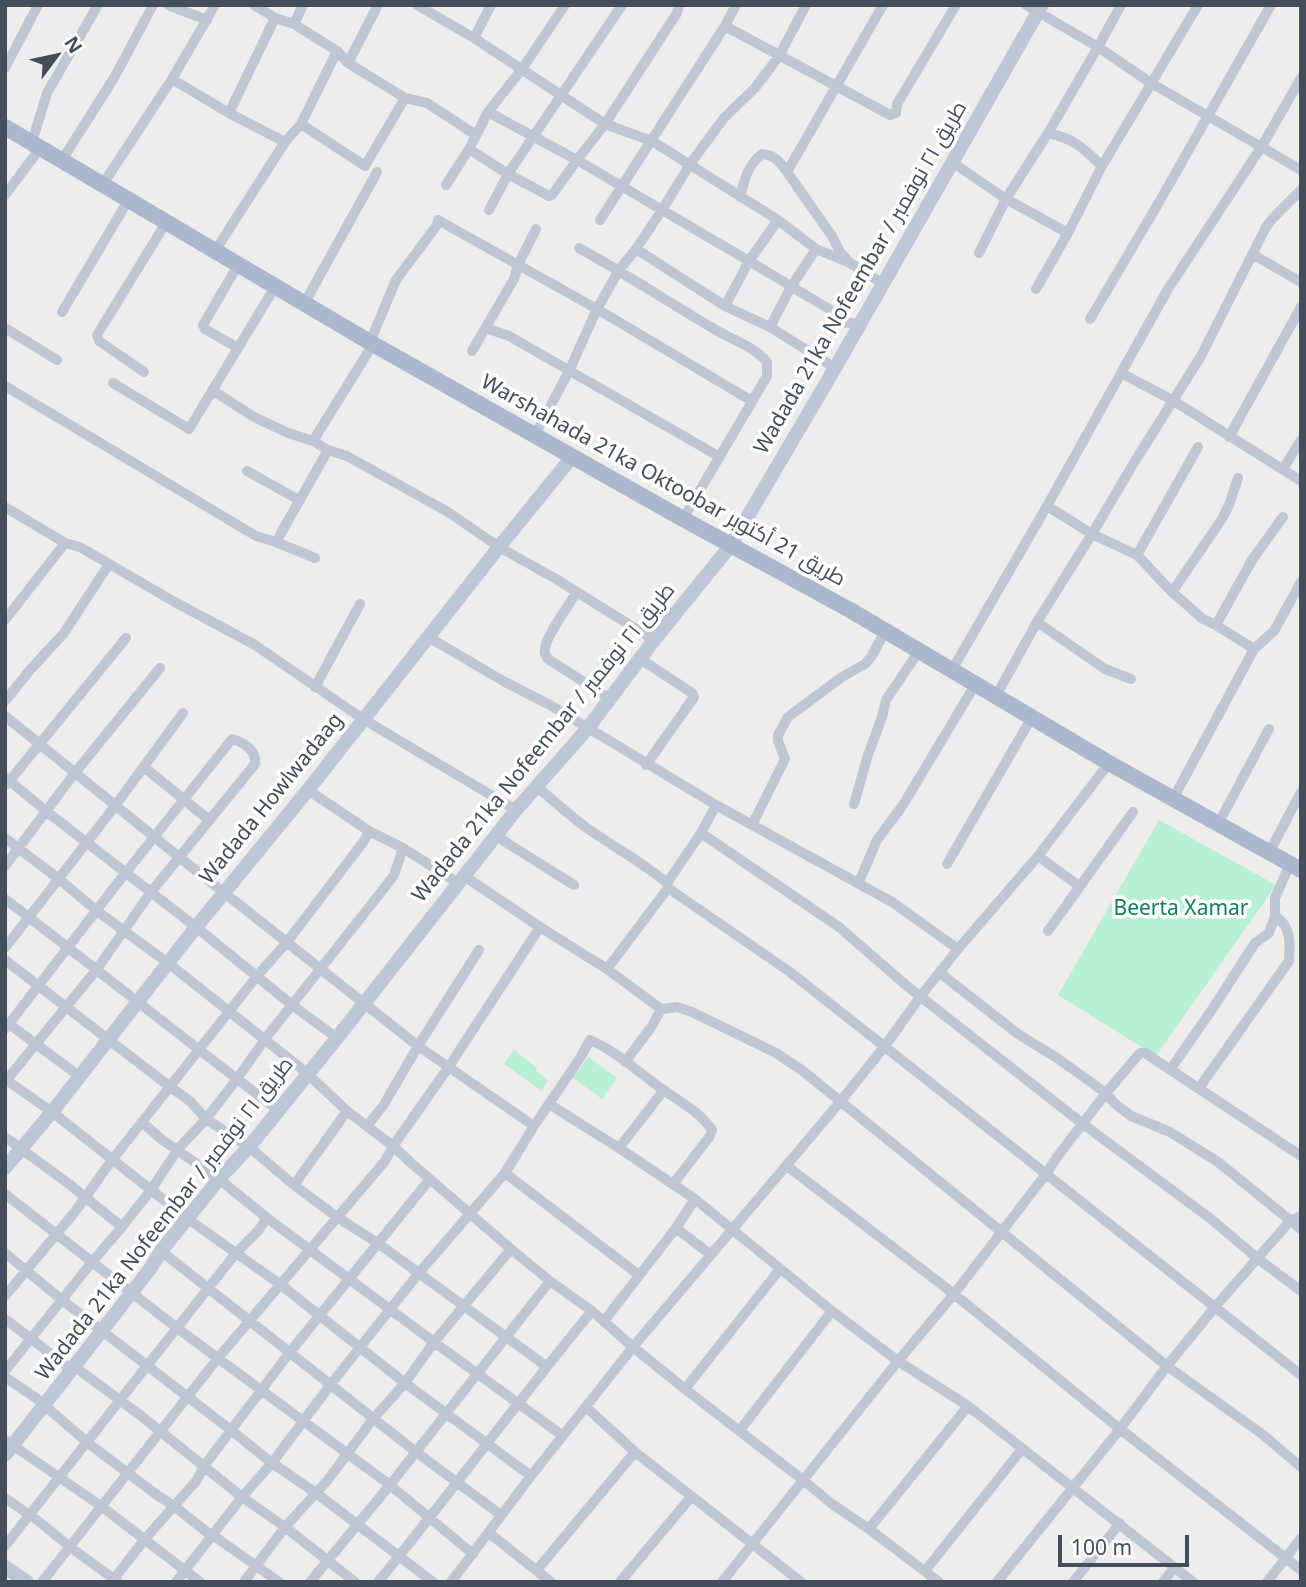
<!DOCTYPE html>
<meta charset="utf-8">
<style>
body{margin:0}
#map{position:relative;width:1306px;height:1587px;overflow:hidden;background:#efecec;font-family:"Noto Sans",sans-serif}
canvas{display:block}
.frame{position:absolute;inset:0;border:7px solid #444d5a;pointer-events:none}
.north{position:absolute;left:21px;top:21px;width:70px;height:70px;-webkit-text-stroke:5px #fff;paint-order:stroke;rotate:57deg;font-size:19px;font-weight:700;line-height:28px;text-align:center;color:#444d5a}
.north::after{content:'';display:block;margin:auto;width:24px;height:32px;background:#444d5a;clip-path:polygon(50% 0,100% 100%,50% 72%,0 100%)}
.scale{position:absolute;left:1058px;top:1535px;width:131px;height:32px;box-sizing:border-box;border:4px solid #444d5a;border-top:0;padding-left:9px;font-size:21px;line-height:24px;white-space:nowrap;color:#444d5a;-webkit-text-stroke:5px #fff;paint-order:stroke}
</style>
<div id="map">
<canvas width="1306" height="1587"></canvas>
<div class="frame"></div>
<div class="north">N</div>
<div class="scale">100 m</div>
</div>
<script>
const ctx = document.querySelector('canvas').getContext('2d');
ctx.lineJoin = 'round';
function fill(path, color) { ctx.fillStyle = color; ctx.fill(path, 'evenodd'); }
function trace(path, color, width, dash) { ctx.strokeStyle = color; ctx.lineWidth = width; ctx.lineCap = dash ? 'butt' : 'round'; ctx.setLineDash(dash || []); ctx.stroke(path); }
function drawText(font, color, halo, rows, align = 'center') {
  ctx.font = font + ' "Noto Sans",Cairo,sans-serif'; ctx.lineWidth = 7; ctx.setLineDash([]); ctx.textBaseline = 'middle'; ctx.strokeStyle = halo; ctx.fillStyle = color; for (const [text, x, y, turn = 0] of rows) {
    ctx.save(); ctx.translate(x, y); ctx.rotate((+turn || 0) * Math.PI / 180); ctx.textAlign = isNaN(turn) ? turn : align; if (halo) ctx.strokeText(text, 0, 0); ctx.fillText(text, 0, 0); ctx.restore();
  }
}
const green = new Path2D(`
 M1159 820 1276 885 1156 1056 1058 995Z
 M514 1050 537 1068 536 1071 548 1080 542 1091 504 1064Z
 M588 1057 617 1078 602 1099 573 1078Z`);
const street = new Path2D(`
 M168 5 207 20
 M254 5 275 18 294 24 337 51 348 63 405 98 427 103 476 135
 M417 5 474 38 605 124 652 141 778 220 816 249 850 263
 M1026 5 1098 47 1151 83 1301 170
 M294 24 303 5
 M725 26 890 115 896 113 897 104 956 5
 M474 38 491 5
 M348 63 378 5
 M5 68 38 5
 M172 79 229 113 285 142
 M488 112 577 160 749 261 829 309 841 322 859 324
 M229 113 275 18
 M301 124 365 166 405 98
 M1048 133C1075 139 1082 147 1102 166
 M32 142 47 93 98 5
 M469 149 508 174 549 196 552 195 577 160 605 124 677 13 679 5
 M62 160 114 78 153 5
 M952 162 1006 199 1068 233
 M103 184 172 79 215 5
 M446 185 469 149 488 112 522 69 565 5
 M5 195 41 147
 M740 197C744 181 748 164 762 154 775 155 780 162 787 172
 M489 210 508 174 622 5
 M600 220 725 26 736 5
 M579 248C626 274 670 303 716 330 733 340 755 347 767 362V376L683 519
 M636 249 725 306 770 327 835 368
 M215 251 285 142 301 124 337 51
 M979 253 1006 199 1048 133 1098 47 1121 5
 M1252 254 1301 282
 M882 283 850 263 840 252 832 236 787 172 883 5
 M1036 289 1068 233 1102 166 1198 5
 M304 304 377 172
 M725 306 749 261 778 220
 M62 312 129 199
 M1090 319 1158 204 1271 5
 M770 327 791 287 816 249
 M5 328 57 360
 M486 328 509 336 720 457
 M370 342 396 280 437 225 438 220 597 309 752 401
 M238 348 205 329 203 325 238 265
 M472 351 514 279 518 265 536 229
 M144 372 99 341 97 335 167 221
 M1121 373 1174 401 1301 481
 M113 383 189 429 275 287
 M5 386 256 536 276 542 315 558
 M212 390 254 417 288 433 313 441 328 450 347 456 448 512 499 547 556 579 654 640
 M535 435 569 371 597 309 619 270 636 249 662 210 690 164 724 118 755 88 779 56 806 5
 M1229 437 1301 307
 M313 441 373 344
 M1283 469 1301 440
 M247 471 299 500
 M1047 506 1092 534 1137 555 1172 592 1203 619 1216 625 1254 649
 M5 507 65 543 80 547 173 601 255 645 363 719 516 810
 M276 542 328 450
 M1137 555 1198 447
 M577 592C569 605 547 634 545 648 544 654 545 654 548 659L609 698
 M1172 592 1222 519 1229 505 1238 478
 M5 620 65 543
 M1037 622 1105 669 1131 679
 M1216 625 1252 560 1283 517
 M428 637 505 682 550 705 716 805 892 902 958 949
 M639 658 692 693 694 697 646 765
 M952 670 1047 506 1168 289 1262 146 1301 78
 M315 687 360 604
 M996 696 1037 622 1092 534 1135 461 1201 356 1266 227 1273 218 1301 190
 M5 701 30 670 64 633 109 564
 M5 716 179 857 418 1046 534 1126
 M144 767 209 820
 M5 777 46 811 196 927 292 1005 337 1038
 M7 784 126 638
 M537 787C553 800 568 814 584 826 612 846 641 861 667 883
 M308 790 369 831 403 848 458 883
 M1173 799 1254 649 1274 631 1301 582
 M854 804 868 755 882 717 886 700 919 651
 M1218 824 1269 729
 M752 825 785 759 778 741V735L788 717 842 677 865 664 871 657 886 630
 M701 833 839 927 907 986 1083 1124 1211 1219 1257 1258 1301 1291
 M496 836 574 885
 M5 838 59 879 97 911 168 963 307 1073 347 1111 393 1146 410 1162 511 1249 550 1281 592 1311 633 1347 685 1389 803 1480 832 1504 869 1529 939 1582
 M1269 853 1301 792
 M1038 856 1079 886
 M947 864 1032 717
 M5 866 74 774 160 668
 M464 876 540 927 607 969 661 1009 677 1007 692 1012 776 1053 803 1071 1167 1366 1262 1434 1301 1467
 M859 882 877 840 903 805 975 685
 M668 888 790 972 1301 1375
 M5 899C97 969 186 1041 278 1110
 M1048 931 1133 812
 M5 948 115 806 183 713
 M5 960 169 1086 191 1102 206 1119 249 1147 294 1185 337 1217 379 1244 546 1366
 M607 969 668 888 667 883 701 833 716 805
 M940 973 1018 1034 1057 1058 1106 1093 1114 1103 1131 1116 1170 1132 1218 1162 1301 1229
 M9 1024 79 1076
 M5 1029 116 885 232 739C244 742 257 751 255 764L151 892 97 969 5 1082
 M625 1062 652 1026 661 1009
 M1170 1070 1213 1008 1255 943 1269 933 1275 916V898L1290 864
 M5 1079 52 1112 188 1219 281 1285 405 1383 531 1476
 M1199 1088 1289 961C1290 943 1292 927 1275 916
 M549 1104 619 1148 695 1199 832 1311 898 1361 968 1406 1193 1582
 M142 1122 161 1139 219 1179 267 1218 434 1342 563 1436
 M367 1126 383 1106 418 1046 479 950
 M5 1137 69 1184 122 1227
 M619 1148 664 1090
 M787 1166 954 1294 1120 1429 1301 1570
 M505 1173 639 1275
 M294 1185 347 1111
 M5 1194 177 1328 390 1485 473 1554
 M676 1228 711 1255
 M161 1251 416 1452 501 1515
 M5 1253 62 1300 232 1431 272 1463 316 1493 433 1582
 M5 1296 74 1213 112 1160 257 976 287 942 364 841 369 831
 M5 1319 72 1370
 M604 1321 676 1228 695 1199
 M75 1367 140 1415 242 1497 285 1527 355 1582
 M5 1371 92 1262 122 1227 151 1190 178 1149 206 1119 237 1079 265 1039 385 887 394 875 403 848
 M5 1377 36 1398 88 1443 157 1495 174 1506 208 1533 214 1536 279 1582
 M685 1389 780 1269
 M586 1407 635 1452 801 1582
 M740 1430 832 1311
 M5 1440 101 1506 200 1582
 M5 1498 37 1520 70 1547 118 1582
 M869 1529 968 1406
 M489 1533 551 1582
 M5 1546 236 1253 258 1231 267 1218
 M537 1570 635 1452
 M925 1571 1022 1449
 M114 1579 144 1540 197 1480 204 1466 290 1352 430 1179
 M42 1582 218 1358 385 1161 393 1146 448 1068 540 927
 M176 1582 242 1497 272 1463 331 1384 418 1274 505 1173 534 1126 580 1058 590 1040C616 1051 638 1072 662 1089 679 1101 700 1112 712 1130L710 1136 673 1184
 M244 1582 285 1527 327 1481 373 1419 405 1383 434 1342 511 1249
 M310 1582 390 1485 550 1281
 M378 1582C451 1493 519 1399 592 1311
 M451 1582 531 1476 633 1347 840 1102 885 1046 920 997 958 949 1038 856 1109 763
 M620 1582 691 1497
 M722 1582 898 1361 954 1294 1046 1174 1057 1157 1106 1093 1140 1053H1145L1301 1156
 M997 1582 1120 1429 1167 1366 1215 1307 1290 1221 1301 1216
 M1073 1582 1120 1523
 M1163 1582 1174 1568
 M1267 1582 1301 1538`);
const secondary = new Path2D(`
 M5 1168 52 1112 196 927 308 790 499 547 572 457
 M5 1455 150 1269 161 1251 219 1179 249 1147 337 1038 516 810 588 728 654 640 731 545 835 368 1042 5
 M5 1567 27 1582`);
const primary = new Path2D(`
 M5 127 373 344 683 519 850 610 1109 763 1301 870`);
const streetNames = [
 ["Wadada 21ka Nofeembar / طريق ٢١ نوفمبر",861,278,-60],
 ["Warshahada 21ka Oktoobar طريق 21 أكتوبر",663,481,29],
 ["Wadada 21ka Nofeembar / طريق ٢١ نوفمبر",544,743,-51],
 ["Wadada Howlwadaag",272,799,-51],
 ["Wadada 21ka Nofeembar / طريق ٢١ نوفمبر",165,1219,-52]
];
const parkNames = [
 ["Beerta Xamar",1181,909]
];
fill(green, '#b7f0d5');
trace(street, '#bfc6d3', 10);
trace(secondary, '#bdc6d7', 14);
trace(primary, '#aab7cd', 16);
drawText('21px', '#444d5a', '#fff', streetNames);
drawText('21px', '#127e56', '#fff', parkNames);
</script>
